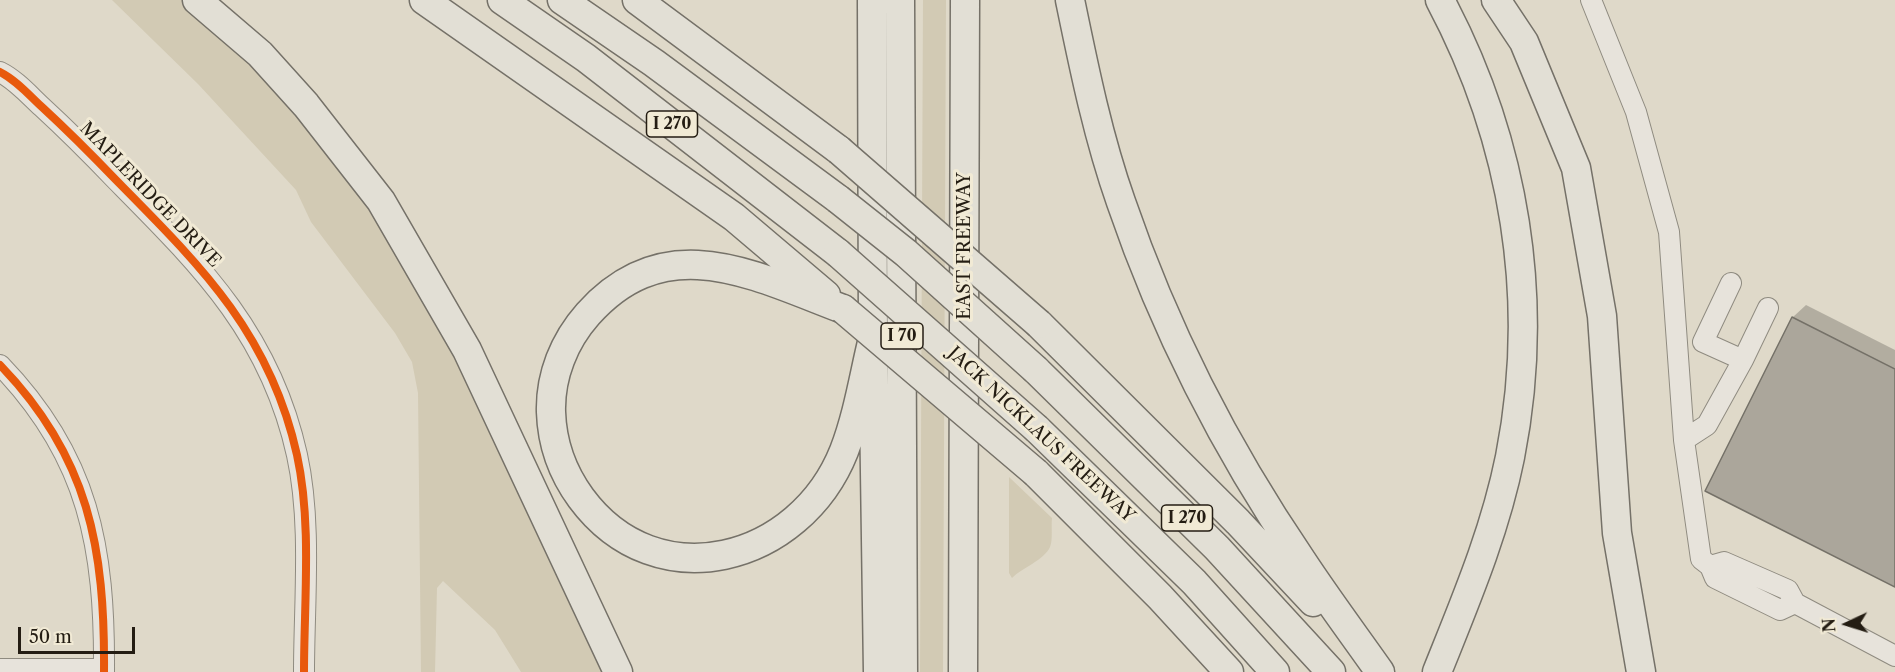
<!DOCTYPE html>
<style>
body{margin:0}
#map{position:relative;width:1895px;height:672px;overflow:hidden;background:#dfd9c9;font-family:"Libre Caslon Text",serif}
canvas{display:block}
.north{position:absolute;left:1817px;top:594px;width:60px;height:60px;-webkit-text-stroke:4px #f1ead5;paint-order:stroke;rotate:266deg;font-size:16px;font-weight:700;line-height:24px;text-align:center;color:#241d13}
.north::after{content:'';display:block;margin:auto;width:21px;height:27px;background:#241d13;clip-path:polygon(50% 0,100% 100%,50% 72%,0 100%)}
.scale{position:absolute;left:18px;top:627px;width:117px;height:27px;box-sizing:border-box;border:3px solid #241d13;border-top:0;padding-left:8px;font-size:18px;line-height:21px;white-space:nowrap;color:#241d13;-webkit-text-stroke:4px #f1ead5;paint-order:stroke}
</style>
<div id="map">
<canvas width="1895" height="672"></canvas>
<div class="north">N</div>
<div class="scale">50 m</div>
</div>
<script>
const ctx = document.querySelector('canvas').getContext('2d');
ctx.lineJoin = 'round';
function fill(path, color) { ctx.fillStyle = color; ctx.fill(path, 'evenodd'); }
function trace(path, color, width, dash) { ctx.strokeStyle = color; ctx.lineWidth = width; ctx.lineCap = dash ? 'butt' : 'round'; ctx.setLineDash(dash || []); ctx.stroke(path); }
function drawText(font, color, halo, rows, align = 'center') {
  ctx.font = font + ' "Libre Caslon Text",serif'; ctx.lineWidth = 6; ctx.setLineDash([]); ctx.textBaseline = 'middle'; ctx.strokeStyle = halo; ctx.fillStyle = color; for (const [text, x, y, turn = 0] of rows) {
    ctx.save(); ctx.translate(x, y); ctx.rotate((+turn || 0) * Math.PI / 180); ctx.textAlign = isNaN(turn) ? turn : align; if (halo) ctx.strokeText(text, 0, 0); ctx.fillText(text, 0, 0); ctx.restore();
  }
}
const green = new Path2D(`
 M112 0H189L332 150 423 288 603 672H521L495 630 443 581 437 588 435 672H421L418 393 412 362 395 333 311 222 296 190 198 84Z
 M923 0H946L943 672H920Z
 M1009 477 1052 518C1051 527 1053 540 1050 547 1044 560 1022 568 1012 578L1009 573Z`);
const shadow = new Path2D(`
 M1806 305 1895 350V586L1707 490 1793 317Z`);
const building = new Path2D(`
 M1792 317 1895 369V587L1705 491Z`);
const minor = new Path2D(`
 M1591 0 1636 112 1669 232 1684 440 1701 559 1710 566 1715 578 1780 610 1795 603
 M0 72C16 80 29 95 42 107 67 130 92 155 116 180 200 265 270 333 297 455 312 523 304 603 304 672
 M1731 283 1703 342 1743 360
 M0 365C89 457 105 548 104 672
 M1684 440 1707 425 1743 360 1768 308
 M1710 566 1724 562 1788 590 1795 603 1895 656
 M0 669H104`);
const highway = new Path2D(`
 M197 0 260 54 306 105 381 201 467 350 618 672
 M424 0 734 217 826 295
 M502 0 586 58 838 253
 M562 0 654 63 838 199
 M637 0 839 150
 M872 0 873 338 878 672
 M900 0 903 672
 M1070 0C1084 68 1098 137 1121 202 1164 328 1227 451 1302 561 1327 599 1354 635 1380 672
 M1496 0 1524 42 1576 168 1602 316 1617 533 1641 672
 M843 309C753 275 666 227 588 314 564 341 550 376 551 412 552 444 562 472 581 498 657 601 800 562 844 451 858 415 864 375 873 338
 M1039 324 1238 522 1313 602
 M1036 370 1217 548 1331 672
 M1037 429 1194 582 1275 672
 M1036 473 1160 597 1229 672
 M963 672 965 0
 M1437 672C1465 602 1495 532 1510 457 1541 300 1515 141 1440 0`);
const highwayBridge = new Path2D(`
 M839 150 1039 324
 M838 199 906 253 1036 370
 M838 253 1037 429
 M843 309 1036 473`);
const cycleway = new Path2D(`
 M0 72C16 80 29 95 42 107 67 130 92 155 116 180 200 265 270 333 297 455 312 523 304 603 304 672
 M0 365C89 457 105 548 104 672`);
const shields = [
 [672,124,51],
 [902,336,42],
 [1187,518,51]
];
const shieldNames = [
 ["I 270",672,124],
 ["I 70",902,336],
 ["I 270",1187,518]
];
const streetNames = [
 ["MAPLERIDGE DRIVE",150,195,46],
 ["EAST FREEWAY",965,246,-90],
 ["JACK NICKLAUS FREEWAY",1041,435,43]
];
fill(green, '#d2cab4');
fill(shadow, '#0003');
fill(building, '#aba69b');
trace(building, '#757168', 1.5);
trace(minor, '#8f8b80', 22);
trace(highway, '#757168', 31);
trace(minor, '#e7e3db', 20);
trace(highway, '#e2dfd5', 28);
trace(highwayBridge, '#757168', 31, []);
trace(highwayBridge, '#e2dfd5', 28);
trace(cycleway, '#e8590c', 8);
for (const [x, y, w] of shields) { const box = new Path2D(); box.roundRect(x - w / 2, y - 13, w, 26, 4.5); ctx.fillStyle = '#f1ead5'; ctx.fill(box); trace(box, '#241d13', 1.5); }
drawText('bold 16px', '#241d13', null, shieldNames);
drawText('18px', '#241d13', '#f1ead5', streetNames);
</script>
